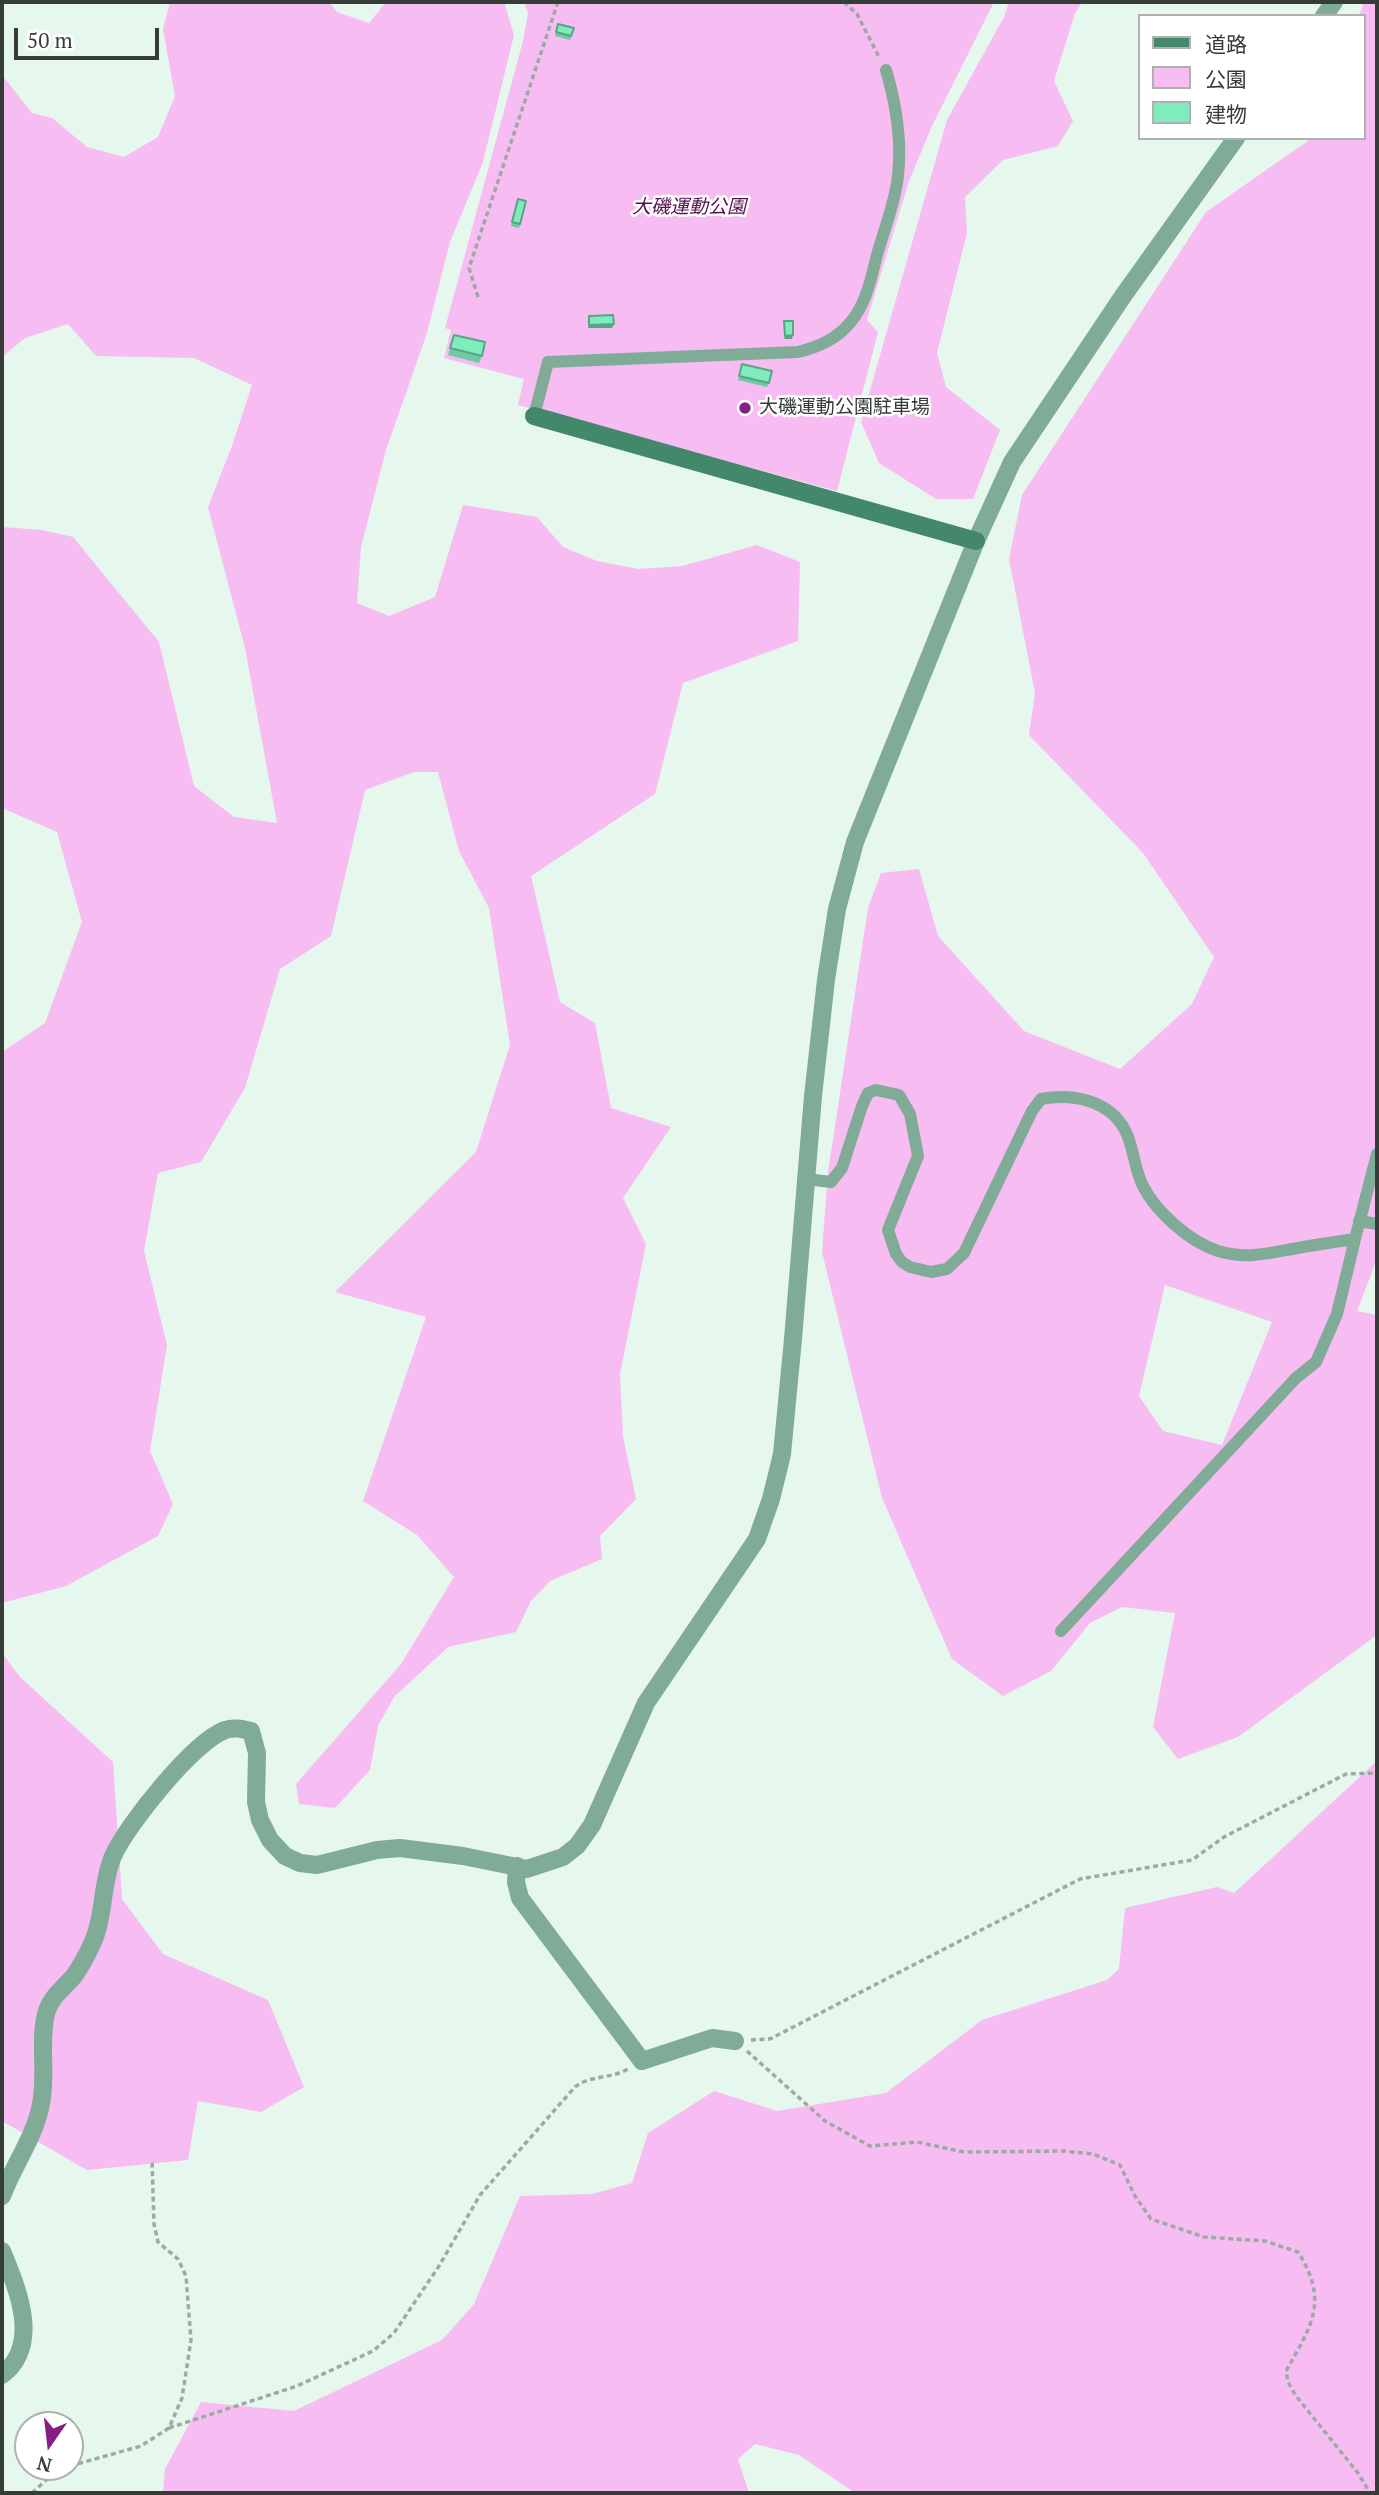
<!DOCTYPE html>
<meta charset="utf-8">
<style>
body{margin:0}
#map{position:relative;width:1379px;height:2495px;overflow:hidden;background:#e6f7ee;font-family:"PT Serif","Noto Sans JP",serif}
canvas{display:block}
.frame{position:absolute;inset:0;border:4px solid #363d39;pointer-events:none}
.legend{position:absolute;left:1138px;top:14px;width:228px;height:126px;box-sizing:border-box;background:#fff;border:2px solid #afb1b0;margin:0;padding:9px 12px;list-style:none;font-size:21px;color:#363d39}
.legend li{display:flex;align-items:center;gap:14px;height:35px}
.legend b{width:35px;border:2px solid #afb1b0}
.north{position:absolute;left:14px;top:2411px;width:70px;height:70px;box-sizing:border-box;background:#fff;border:2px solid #afb1b0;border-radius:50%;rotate:194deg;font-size:19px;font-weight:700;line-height:28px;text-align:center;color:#363d39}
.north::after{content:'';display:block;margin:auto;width:24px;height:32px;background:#881d83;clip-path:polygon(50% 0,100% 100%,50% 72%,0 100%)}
.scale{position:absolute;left:14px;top:28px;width:145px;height:32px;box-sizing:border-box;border:4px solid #363d39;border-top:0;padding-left:9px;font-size:21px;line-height:24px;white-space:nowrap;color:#363d39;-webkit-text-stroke:5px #fff;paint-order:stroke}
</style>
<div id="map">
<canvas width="1379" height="2495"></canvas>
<div class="frame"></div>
<ul class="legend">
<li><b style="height:9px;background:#44886b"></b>道路</li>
<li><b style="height:19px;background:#f7bcf1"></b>公園</li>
<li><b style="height:19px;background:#7eecbd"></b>建物</li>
</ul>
<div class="north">N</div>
<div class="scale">50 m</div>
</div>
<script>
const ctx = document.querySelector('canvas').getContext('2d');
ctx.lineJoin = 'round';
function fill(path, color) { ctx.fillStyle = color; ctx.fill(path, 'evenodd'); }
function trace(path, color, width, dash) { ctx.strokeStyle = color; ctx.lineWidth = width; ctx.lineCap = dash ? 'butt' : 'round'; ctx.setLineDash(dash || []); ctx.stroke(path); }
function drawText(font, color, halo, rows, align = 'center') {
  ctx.font = font + ' "PT Serif","Noto Sans JP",serif'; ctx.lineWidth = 5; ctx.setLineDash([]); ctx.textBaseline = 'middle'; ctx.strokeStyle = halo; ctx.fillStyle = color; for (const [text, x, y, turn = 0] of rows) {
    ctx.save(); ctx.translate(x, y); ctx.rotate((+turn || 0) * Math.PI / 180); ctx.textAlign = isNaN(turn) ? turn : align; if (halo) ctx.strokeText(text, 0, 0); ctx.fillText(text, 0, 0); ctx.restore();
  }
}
const green = new Path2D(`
 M170 2H329L337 12 369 23 386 2H504L514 35 483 162 450 242 427 333 386 450 361 547 357 603 389 616 435 597 463 505 537 517 563 547 597 561 638 569 682 566 757 545 800 562 798 641 683 683 655 794 531 876 560 1002 595 1023 611 1108 671 1127 623 1198 646 1244 620 1374 623 1436 636 1499 600 1536 602 1559 550 1581 531 1601 516 1632 448 1647 394 1697 378 1726 370 1770 335 1808 299 1804 296 1784 401 1664 454 1577 417 1535 363 1501 426 1317 335 1292 476 1152 510 1045 489 908 459 851 438 772H414L365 790 331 936 280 969 245 1088 201 1162 158 1173 144 1251 167 1345 150 1451 173 1504 158 1536 66 1586 2 1603V1052L45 1023 82 922 57 832 2 808V527L42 530 73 537 159 642 194 786 234 817 277 823 245 648 208 507 232 446 252 385 194 358 96 356 68 324 25 338 2 357V75L32 113 52 118 87 147 124 157 158 137 175 96 163 29Z
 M524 2H994L932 126 909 181 867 320 878 332 837 491 518 405 524 379 444 358 451 330 445 328 523 41 528 13Z
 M1009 2H1082L1075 13 1054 81 1073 121 1058 146 1003 160 965 197 967 233 937 353 946 387 1000 430 973 499H936L879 463 861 422 947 120 1004 17Z
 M1364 2H1377V1259L1357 1311 1377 1315V1635L1238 1737 1178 1759 1153 1727 1175 1613 1122 1607 1090 1623 1051 1671 1003 1696 952 1659 882 1498 822 1252 828 1172 868 908 881 873 919 869 938 936 1024 1031 1120 1069 1192 1004 1214 957 1143 853 1029 735 1035 693 1009 559 1022 495 1206 212 1312 138H1363V16H1359ZM1165 1285 1272 1322 1222 1445 1163 1431 1139 1396Z
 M2 1653 20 1677 113 1762 122 1899 163 1954 268 2000 304 2087 261 2112 198 2101 188 2160 87 2170 2 2121Z
 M1377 1761V2493H855L799 2455 755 2444 738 2459 749 2493H163L165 2469 201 2402 294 2411 442 2340 474 2304 520 2196 592 2194 632 2183 648 2133 714 2091 777 2111 886 2093 982 2020 1107 1980 1119 1969 1125 1908 1217 1887 1234 1893Z`);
const path = new Path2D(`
 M844 2 857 14 880 59
 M478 297 469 268 558 2
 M751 2040 770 2039 1080 1879 1192 1860 1224 1837 1346 1774 1377 1773
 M747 2051 825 2121 870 2146 917 2142 964 2152 1063 2151 1093 2154 1120 2165 1135 2196 1151 2219 1204 2237 1265 2241 1298 2252C1329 2301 1312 2325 1286 2371L1288 2382 1296 2396 1358 2473 1370 2493
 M169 2428 297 2386 373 2351 394 2333 439 2266 480 2195 575 2087C590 2075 611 2079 628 2069
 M70 2466 141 2446 169 2428 182 2398 191 2340 186 2276 178 2259 158 2242 154 2224 152 2159
 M32 2493 57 2470 67 2467`);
const lane = new Path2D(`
 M534 416 548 362 798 352C818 347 835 340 849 324 866 305 871 279 877 255 884 230 895 203 898 176 902 140 896 104 886 70
 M806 1179 831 1182 842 1168 862 1106 868 1093 876 1090 899 1095 910 1114 918 1156 888 1230 896 1254 902 1262 910 1267 931 1272 947 1269 964 1253 1032 1111 1041 1099C1072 1093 1109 1100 1125 1130 1134 1147 1134 1169 1143 1186 1156 1212 1190 1242 1218 1251 1245 1259 1266 1254 1292 1249 1313 1245 1334 1242 1355 1239L1377 1154
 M1359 1221 1377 1224
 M1061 1631 1296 1378 1316 1362 1337 1314 1355 1239`);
const street = new Path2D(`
 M1324 16 1334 2
 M517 1866 516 1882 520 1898 642 2061 712 2038 735 2041
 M2 2196C14 2164 35 2137 41 2104 47 2074 39 2043 46 2014 50 1997 64 1988 74 1976 81 1966 87 1955 92 1944 105 1916 101 1884 113 1856 127 1825 193 1742 225 1730 234 1727 242 1729 251 1731L257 1753 256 1802 260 1820 270 1840 285 1856 300 1863 317 1865 377 1850 400 1848 463 1856 527 1869 563 1857 577 1846 592 1825 646 1703 757 1539 771 1499 782 1454 793 1339 813 1096 826 980 837 909 855 842 976 541 1012 462 1123 296 1236 138
 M2 2251C17 2288 42 2344 2 2375`);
const secondary = new Path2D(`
 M534 416 976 541`);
const wall = new Path2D(`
 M558 24 574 28 570 40 555 36Z
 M518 199 526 201 519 228 511 226Z
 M454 335 482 356 479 363 448 355Z
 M742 364 772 371 767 387 738 380Z`);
const shadedWall = new Path2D(`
 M614 324 612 328H588L589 325Z
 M793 335 792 339H784L785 336Z`);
const building = new Path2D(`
 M558 24 574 28 571 36 556 32Z
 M518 199 526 201 520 224 512 222Z
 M613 315 614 324 589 325V316Z
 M784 321H793V335L785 336Z
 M454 335 485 342 482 356 450 348Z
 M742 364 772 371 769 383 739 376Z`);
const markers = [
 [745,408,7,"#881d83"]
];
const parkNames = [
 ["大磯運動公園",689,208]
];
const poiNames = [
 ["大磯運動公園駐車場",759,408]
];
fill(green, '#f7bcf1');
trace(path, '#9daaa3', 3.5, [5, 3.5]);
trace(lane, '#80ab97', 12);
trace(street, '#80ab97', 18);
trace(secondary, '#44886b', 18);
fill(wall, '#6ccba3');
fill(shadedWall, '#58a584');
fill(building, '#7eecbd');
trace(building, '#58a584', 2);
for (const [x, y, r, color] of markers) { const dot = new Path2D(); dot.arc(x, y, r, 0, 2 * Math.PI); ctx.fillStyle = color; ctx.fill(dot); trace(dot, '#fff', 2.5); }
drawText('italic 19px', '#531250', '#fff', parkNames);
drawText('19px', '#363d39', '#fff', poiNames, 'left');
</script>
